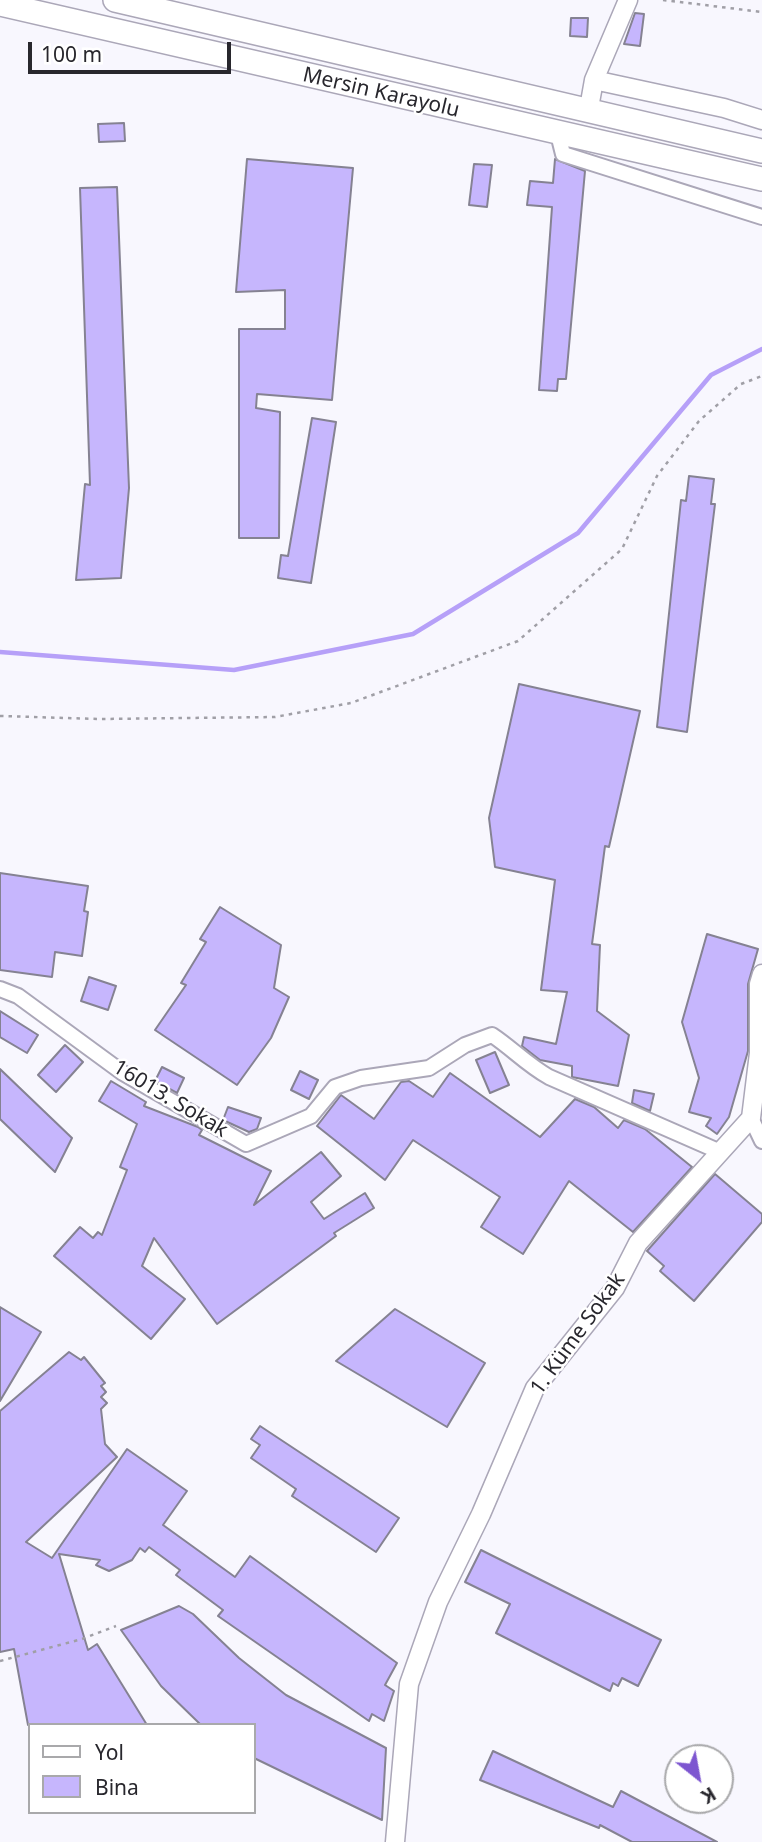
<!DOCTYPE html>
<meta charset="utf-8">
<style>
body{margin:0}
#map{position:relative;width:762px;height:1842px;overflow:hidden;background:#f8f7fe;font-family:"Noto Sans",sans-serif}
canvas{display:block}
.legend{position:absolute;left:28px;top:1723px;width:228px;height:91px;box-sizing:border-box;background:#fff;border:2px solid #a9a9ab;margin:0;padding:9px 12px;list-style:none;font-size:21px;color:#28272d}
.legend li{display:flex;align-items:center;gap:14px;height:35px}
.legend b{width:35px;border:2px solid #a9a9ab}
.north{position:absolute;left:664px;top:1744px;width:70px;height:70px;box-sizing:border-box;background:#fff;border:2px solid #a9a9ab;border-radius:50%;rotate:149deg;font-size:19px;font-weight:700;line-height:28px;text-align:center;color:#28272d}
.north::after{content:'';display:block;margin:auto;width:24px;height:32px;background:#7d56d0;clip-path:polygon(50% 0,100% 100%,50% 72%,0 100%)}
.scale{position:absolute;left:28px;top:42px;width:203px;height:32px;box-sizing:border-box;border:4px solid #28272d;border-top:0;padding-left:9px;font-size:21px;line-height:24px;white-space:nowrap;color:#28272d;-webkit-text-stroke:5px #fff;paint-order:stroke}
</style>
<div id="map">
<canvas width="762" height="1842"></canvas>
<ul class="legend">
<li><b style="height:9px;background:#fff"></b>Yol</li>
<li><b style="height:19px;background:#c6b6fd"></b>Bina</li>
</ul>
<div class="north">K</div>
<div class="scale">100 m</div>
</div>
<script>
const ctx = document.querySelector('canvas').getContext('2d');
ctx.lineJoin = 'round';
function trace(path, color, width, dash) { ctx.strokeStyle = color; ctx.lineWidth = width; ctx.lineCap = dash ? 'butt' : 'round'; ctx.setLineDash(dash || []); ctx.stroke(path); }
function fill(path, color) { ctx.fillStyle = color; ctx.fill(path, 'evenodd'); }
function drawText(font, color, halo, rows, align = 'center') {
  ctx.font = font + ' "Noto Sans",sans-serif'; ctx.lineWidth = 5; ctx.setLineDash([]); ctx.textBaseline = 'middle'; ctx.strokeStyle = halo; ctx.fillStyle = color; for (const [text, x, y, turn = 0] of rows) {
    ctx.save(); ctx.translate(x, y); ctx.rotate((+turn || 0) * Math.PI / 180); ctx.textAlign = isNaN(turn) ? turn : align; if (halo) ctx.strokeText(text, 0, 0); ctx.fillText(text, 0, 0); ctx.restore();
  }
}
const stream = new Path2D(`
 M0 652 234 670 413 634 578 533 711 375 762 349`);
const building = new Path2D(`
 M635 13 644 14 640 46 624 44Z
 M571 18H588L587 37 570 36Z
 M124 123 125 141 99 142 98 124Z
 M247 159 353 168 332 400 257 394 256 408 280 412 279 538H239V329H285V290L236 292Z
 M555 159 585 171 566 379H558L557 391 539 390 552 207 527 205 530 181 553 183Z
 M474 164 492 165 487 207 469 205Z
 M117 187 129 488 121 578 76 580 85 484 90 485 80 188Z
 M312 418 336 422 311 583 278 578 281 555 288 556Z
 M689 476 714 479 711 504H715L687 732 657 727 681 500 686 501Z
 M519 684 640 711 609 847 605 846 592 944 600 945 597 1011 629 1035 618 1086 572 1077V1066L540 1060 522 1046 524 1037 556 1044 567 992 541 990 555 880 495 867 489 818Z
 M0 873 88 886 84 911 88 912 82 956 55 952 52 977 0 970Z
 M220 907 281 945 274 988 289 997 271 1038 237 1085 155 1030 186 985 181 983 206 942 200 939Z
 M707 934 758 949 748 984V1051L729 1117 717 1134 706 1126 711 1118 689 1112 699 1078 682 1022Z
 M89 977 116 986 108 1010 81 1001Z
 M0 1011 38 1035 27 1053 0 1037Z
 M65 1045 83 1062 56 1092 38 1075Z
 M495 1052 509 1085 490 1093 476 1060Z
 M162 1067 184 1078 177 1093 155 1081Z
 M0 1069 72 1138 55 1172 0 1119Z
 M300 1071 318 1080 309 1099 291 1090Z
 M450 1073 540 1137 575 1099 594 1107 618 1128 624 1120 645 1129 692 1167 633 1232 569 1181 523 1254 481 1227 500 1197 413 1140 385 1180 317 1126 341 1095 374 1119 401 1082 409 1081 433 1097Z
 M111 1081 146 1102 144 1106 198 1127 202 1130 199 1135 271 1171 254 1205 321 1152 341 1176 311 1202 324 1219 365 1193 374 1208 334 1233 336 1236 217 1324 154 1238 142 1266 185 1299 151 1339 54 1256 80 1227 93 1238 98 1232 102 1235 127 1170 120 1167 137 1124 99 1101Z
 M634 1090 654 1094 650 1111 632 1103Z
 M228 1107 261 1118 257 1129 249 1132 223 1120Z
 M715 1174 762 1214V1222L694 1301 660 1271 664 1266 647 1251Z
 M0 1307 41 1332 0 1401Z
 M395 1309 485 1363 447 1427 336 1361Z
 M69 1352 81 1360 84 1357 105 1383 101 1386 106 1392 101 1397 107 1403 101 1409 105 1444 117 1457 26 1542 52 1558 127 1449 187 1491 163 1525 235 1577 250 1556 397 1663 385 1685 394 1691 384 1721 372 1714 369 1721 218 1616 223 1610 176 1575 180 1570 149 1547 145 1552 140 1548 132 1560 109 1571 96 1565 100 1560 59 1554 88 1650 97 1644 147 1725H28L14 1649 0 1652V1411Z
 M260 1426 399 1518 376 1552 292 1496 296 1489 251 1458 260 1445 251 1439Z
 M481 1550 661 1640 638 1686 622 1678 618 1686 613 1683 610 1691 496 1633 510 1604 465 1582Z
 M179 1606 193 1614 239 1658 286 1695 386 1748 382 1820 254 1758V1725H201L161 1686 121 1630Z
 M493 1751 613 1807 621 1791 717 1842H632L600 1825 599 1828 480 1780Z`);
const path = new Path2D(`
 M663 0 762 12
 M0 716 100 719 275 717 351 703 518 641 622 549 657 476 699 421 741 384 762 376
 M0 1661 82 1639 116 1626`);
const minor = new Path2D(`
 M558 134 563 154 762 217
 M0 989 18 996 123 1073 246 1144 311 1116 335 1087 361 1078 429 1068 465 1045 492 1035C513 1049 526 1064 549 1077L718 1151
 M751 1118 762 1141`);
const tertiary = new Path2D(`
 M594 80 724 108 762 120
 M589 108 594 80 628 0
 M395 1842 409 1684 438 1602 481 1514 535 1388 615 1288 638 1243 751 1118 759 1053V984L762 974`);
const trunk = new Path2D(`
 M115 0 762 151
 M0 4 762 179`);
const streetNames = [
 ["Mersin Karayolu",381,93,13],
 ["16013. Sokak",170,1099,31],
 ["1. Küme Sokak",578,1334,-54]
];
trace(stream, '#b6a0f8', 4.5);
fill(building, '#c6b6fd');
trace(building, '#858292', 2);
trace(minor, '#aba7b8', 18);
trace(tertiary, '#aba7b8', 21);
trace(trunk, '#aba7b8', 26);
trace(path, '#a09fa6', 2.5, [3.5, 5]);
trace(minor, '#fff', 14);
trace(tertiary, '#fff', 18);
trace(trunk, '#fff', 23);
drawText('21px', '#28272d', '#fff', streetNames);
</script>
